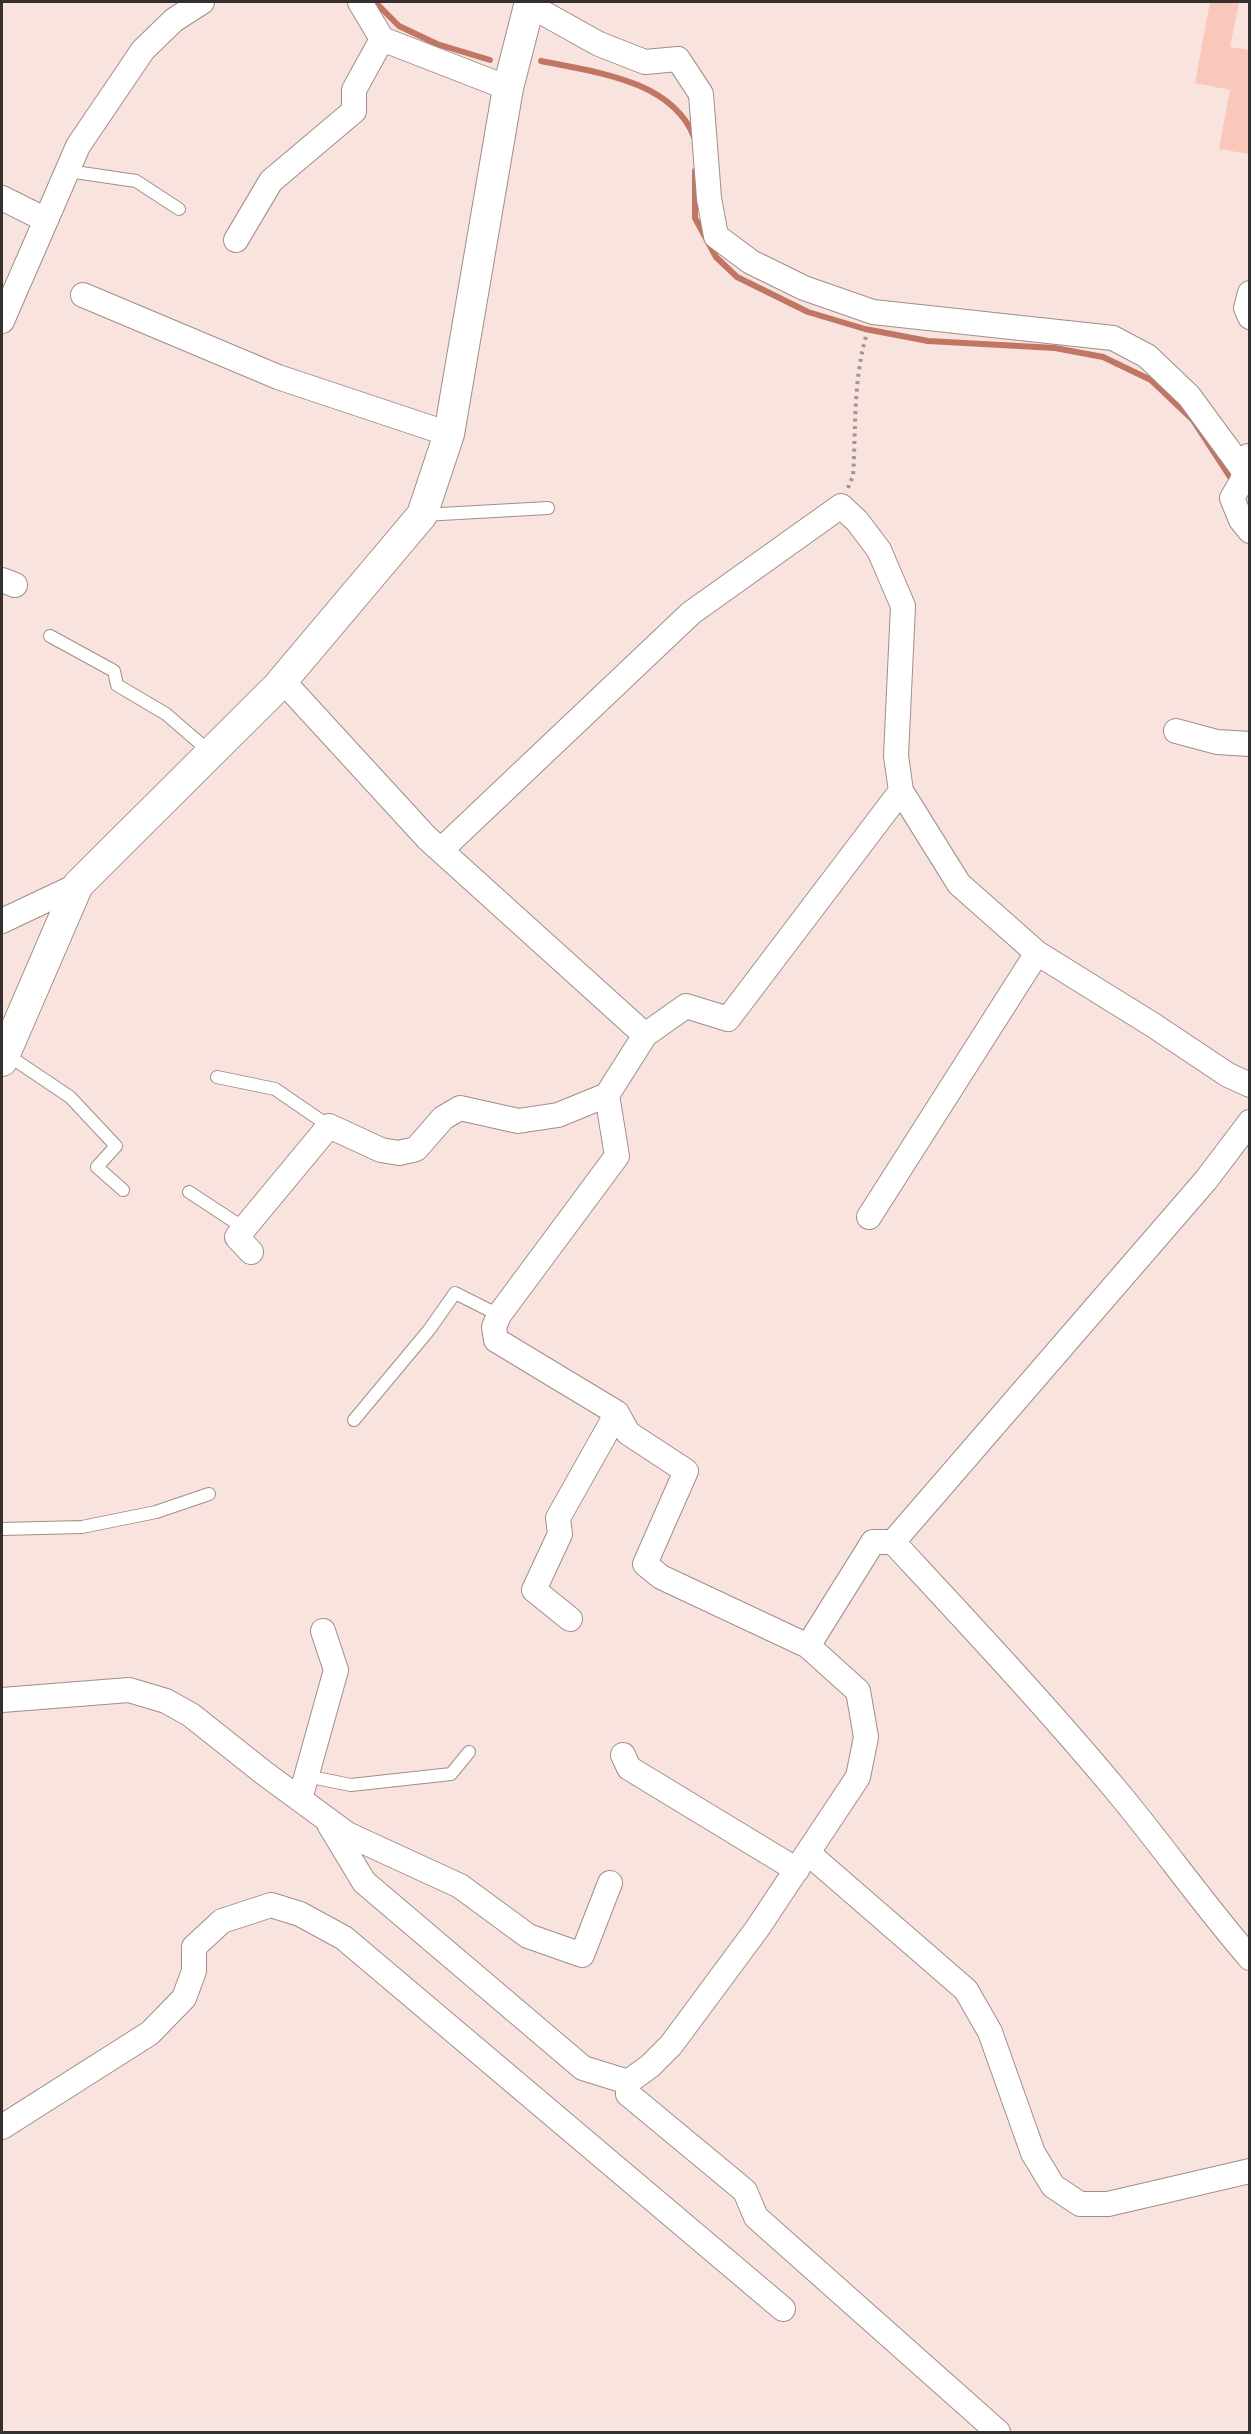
<!DOCTYPE html>
<style>
body{margin:0}
#map{position:relative;width:1251px;height:2434px;overflow:hidden;background:#f8e3de;font-family:Roboto,sans-serif}
canvas{display:block}
.frame{position:absolute;inset:0;border:3px solid #372f2d;pointer-events:none}
</style>
<div id="map">
<canvas width="1251" height="2434"></canvas>
<div class="frame"></div>
</div>
<script>
const ctx = document.querySelector('canvas').getContext('2d');
ctx.lineJoin = 'round';
function trace(path, color, width, dash) { ctx.strokeStyle = color; ctx.lineWidth = width; ctx.lineCap = dash ? 'butt' : 'round'; ctx.setLineDash(dash || []); ctx.stroke(path); }
function fill(path, color) { ctx.fillStyle = color; ctx.fill(path, 'evenodd'); }
const stream = new Path2D(`
 M375 2 399 26 437 44 490 60
 M541 61C594 72 672 80 694 137
 M695 171V218L716 257 737 277 808 312 865 329 928 341 1055 348 1103 357 1151 380 1193 420 1234 483`);
const building = new Path2D(`
 M1210 2H1239L1230 47 1250 50V154L1219 149 1230 90 1195 83Z`);
const path = new Path2D(`
 M848 488 853 476C856 429 853 379 867 333`);
const service = new Path2D(`
 M68 171 136 181 179 209
 M423 515 548 508
 M50 636 114 671 117 685 166 714 210 752
 M6 1054 70 1097 116 1146 97 1167 123 1190
 M217 1077 275 1089 329 1126
 M189 1192 244 1228
 M354 1420 429 1330 455 1293 499 1315
 M2 1529 82 1527 156 1512 209 1494
 M306 1776 351 1785 451 1774 469 1752`);
const minor = new Path2D(`
 M360 2 382 39 508 88
 M529 5 599 44 645 62 678 59 701 94 709 198 716 236 751 262 804 288 873 312 1113 338 1147 356 1189 396 1244 471
 M2 198 46 220 78 146 143 50 174 20 202 2
 M236 240 271 181 354 111V90L382 39
 M1250 293 1246 308 1250 317
 M83 295 278 377 449 434
 M2 321 46 220
 M1248 456 1242 481 1232 498 1241 520 1250 531
 M2 580 15 585
 M282 680 427 838 645 1035
 M1176 731 1217 742 1250 744
 M901 791 728 1019 686 1006 645 1035 607 1095 617 1156 499 1315 494 1327 496 1340 617 1413 628 1433 686 1471 645 1564 661 1577 808 1646 858 1691 866 1737 858 1777 757 1929 671 2045 650 2066 628 2082V2094L745 2191 756 2217 998 2432
 M441 850 691 613 841 506 857 521 879 550 903 606 896 756 901 791 959 884 1037 953 1153 1025 1228 1075 1250 1085
 M2 921 78 885
 M869 1217 1037 953
 M251 1252 237 1237 329 1126 381 1150 399 1153 416 1149 443 1118 460 1108 518 1121 558 1115 607 1095
 M893 1542C969 1624 1045 1705 1116 1790 1162 1845 1203 1904 1250 1958
 M570 1619 534 1590 560 1534 558 1518 617 1413
 M808 1646 873 1542H893L1206 1180 1250 1122
 M2 1700 129 1690 166 1701 191 1715 264 1773 347 1834 460 1886 528 1936 582 1955 610 1883
 M623 1755 629 1768 797 1870
 M300 1799 336 1670 323 1631
 M329 1824 364 1882 583 2068 628 2082
 M808 1853 966 1990 990 2032 1033 2153 1053 2186 1080 2204H1108L1250 2171
 M2 2127 150 2033 184 1998 194 1971V1947L222 1921 271 1905 300 1914 344 1938 783 2309`);
const tertiary = new Path2D(`
 M2 1061 78 885 277 687 422 515 449 434 508 88 530 2`);
trace(stream, '#c17563', 6);
fill(building, '#fac7bb');
trace(service, '#a18e89', 14);
trace(minor, '#a18e89', 26);
trace(tertiary, '#a18e89', 32);
trace(path, '#a49591', 4, [3, 4.5]);
trace(service, '#fff', 12);
trace(minor, '#fff', 24);
trace(tertiary, '#fff', 30);
</script>
